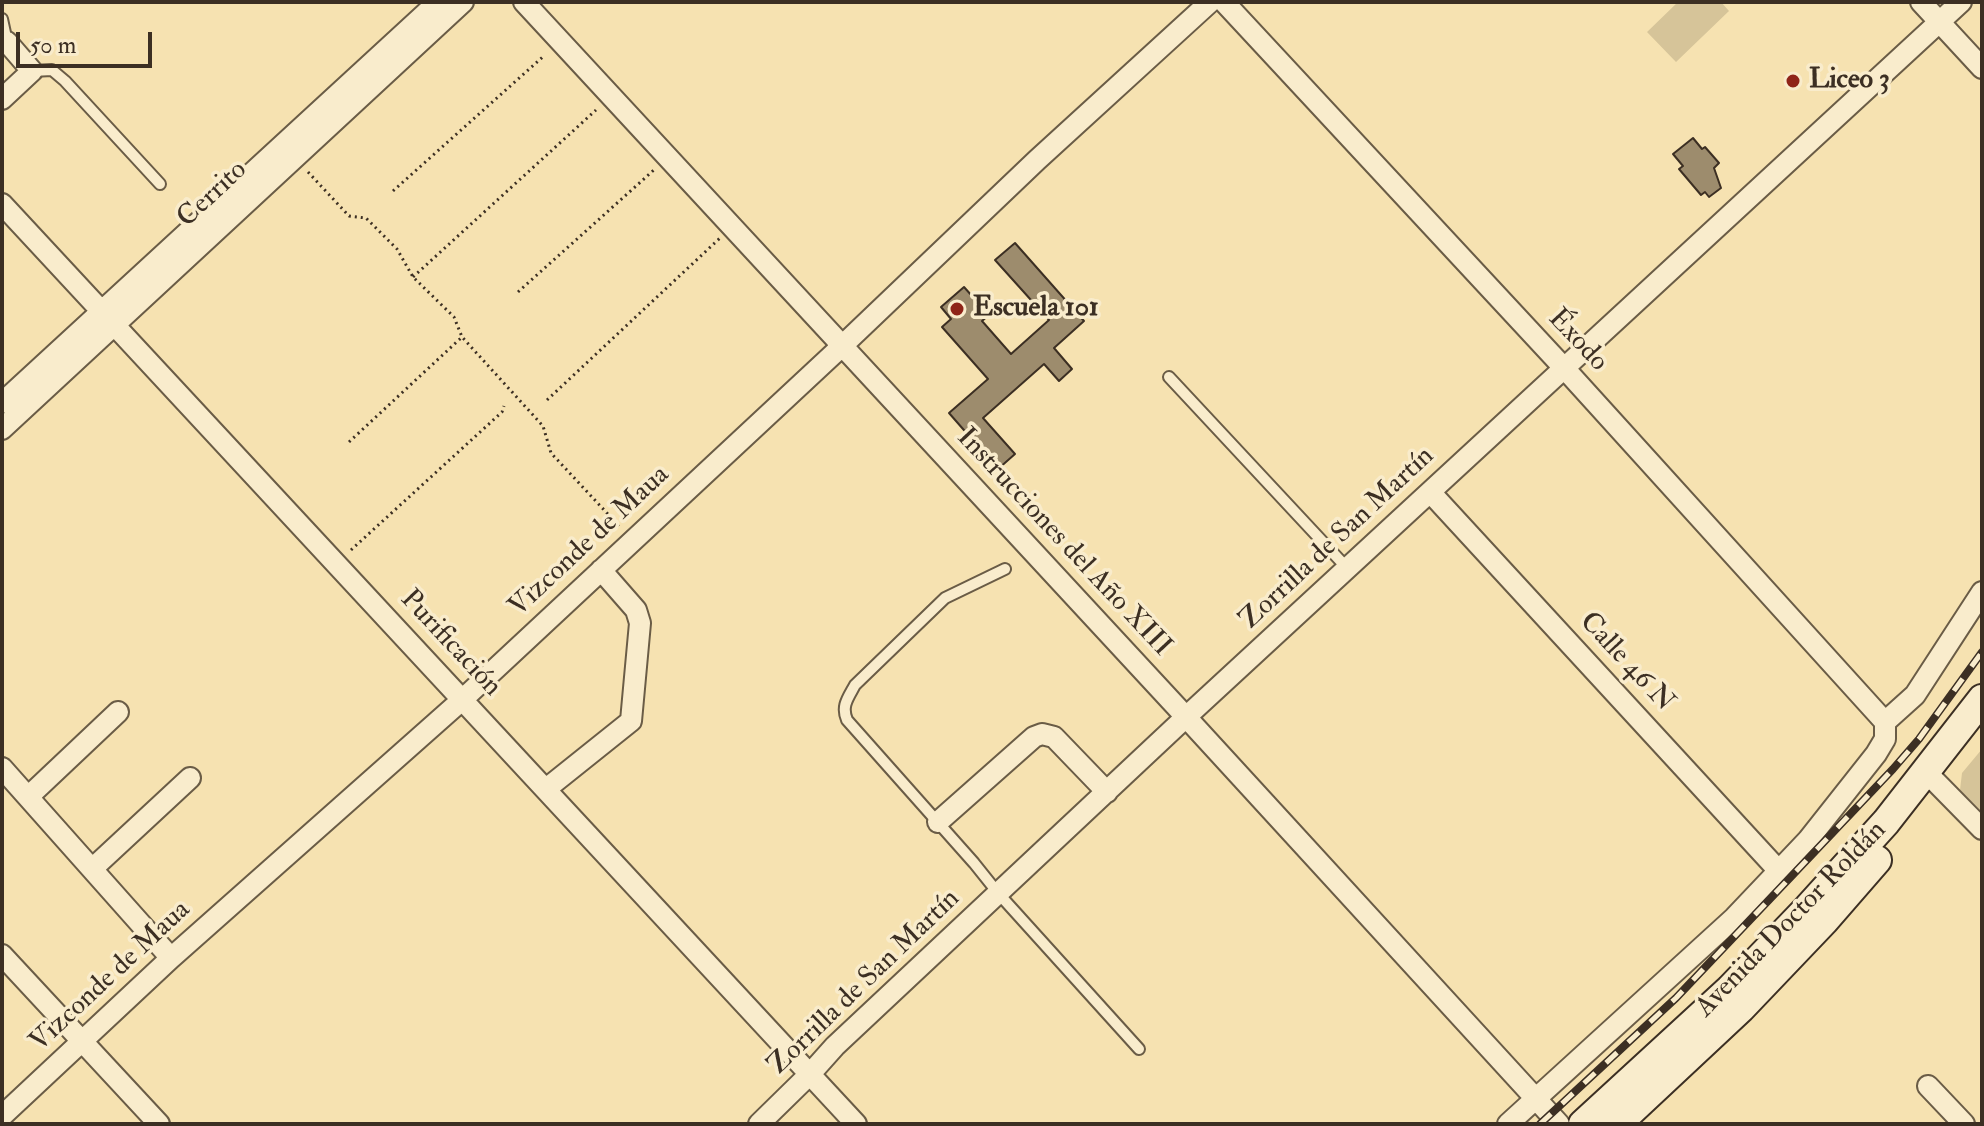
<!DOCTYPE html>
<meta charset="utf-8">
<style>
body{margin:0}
#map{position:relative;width:1984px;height:1126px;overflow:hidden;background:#f6e2b1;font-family:"IM FELL Double Pica",serif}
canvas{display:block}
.frame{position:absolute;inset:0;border:4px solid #3c2f23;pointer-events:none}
.scale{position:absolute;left:16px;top:32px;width:136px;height:36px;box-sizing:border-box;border:4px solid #3c2f23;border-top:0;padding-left:10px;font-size:24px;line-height:28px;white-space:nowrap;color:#3c2f23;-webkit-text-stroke:6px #f9eccc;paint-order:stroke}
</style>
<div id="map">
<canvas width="1984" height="1126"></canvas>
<div class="frame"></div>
<div class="scale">50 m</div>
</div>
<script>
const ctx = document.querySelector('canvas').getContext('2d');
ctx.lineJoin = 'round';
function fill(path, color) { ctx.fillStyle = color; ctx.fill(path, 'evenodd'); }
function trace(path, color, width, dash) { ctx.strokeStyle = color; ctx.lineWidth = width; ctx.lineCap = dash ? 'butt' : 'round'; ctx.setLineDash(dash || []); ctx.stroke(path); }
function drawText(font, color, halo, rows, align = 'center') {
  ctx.font = font + ' "IM FELL Double Pica",serif'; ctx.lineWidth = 7; ctx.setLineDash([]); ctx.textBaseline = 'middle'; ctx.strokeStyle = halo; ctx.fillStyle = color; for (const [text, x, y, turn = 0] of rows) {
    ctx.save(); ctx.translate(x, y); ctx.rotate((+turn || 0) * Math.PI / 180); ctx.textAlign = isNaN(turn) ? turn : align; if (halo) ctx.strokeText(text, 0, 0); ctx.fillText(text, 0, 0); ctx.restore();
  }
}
const green = new Path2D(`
 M1678 2H1721L1729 11 1676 62 1647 32Z
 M1982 749V812L1960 790 1962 773Z`);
const building = new Path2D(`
 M1693 138 1702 149 1705 147 1719 163 1714 168 1721 188 1709 197 1705 192 1701 195 1679 169 1683 166 1673 154Z
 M1015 243 1084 321 1054 348 1072 369 1059 381 1044 364 983 418 1015 454 998 469 949 413 988 379 942 327 951 319 941 307 964 287 989 315 982 321 1011 354 1049 320 995 260Z`);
const path = new Path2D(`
 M308 172 349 216 366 218 397 249 413 277 454 317 462 337 543 426 551 453 619 526
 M393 191 545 55
 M413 277 596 110
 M518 292 655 169
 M547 400 720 238
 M349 442 462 337
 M351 550 502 412 504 406`);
const lane = new Path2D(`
 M2 19 7 42
 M32 71 52 70 65 81 160 184
 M1169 377 1348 569
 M1005 569 945 598 855 685C848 698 841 706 847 720L974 863 998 893 1139 1049`);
const street = new Path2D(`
 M524 2 1186 717 1559 1124
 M1224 2 1565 369 1885 722
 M1921 2 1982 68
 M2 99 32 71 7 42
 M2 204 856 1124
 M2 403 438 2
 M2 429 463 2
 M1431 493 1779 871
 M1885 722 1915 695 1982 592
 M2 768 171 958
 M1926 772 1982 829
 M546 789 631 721 640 623 636 610 601 570
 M28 797 118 712
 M938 822 1034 737 1042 734 1054 737 1107 792
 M92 869 190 778
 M2 955 159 1124
 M1928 1086 1964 1124
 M2 1116 171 958 463 699 842 346 1037 160 1210 2
 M759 1124 810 1074 835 1046 1186 717 1961 2
 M1508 1124 1734 918 1808 840 1876 754 1885 739V722`);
const secondary = new Path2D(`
 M1583 1124 1730 989 1808 908 1886 822 1982 699
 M1617 1124 1741 1008 1824 921 1877 860`);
const rail = new Path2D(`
 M1540 1124 1676 998 1893 769 1919 739 1982 652`);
const markers = [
 [1793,81,8,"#8f2418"],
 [957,309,8,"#8f2418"]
];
const poiNames = [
 ["Liceo 3",1809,81],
 ["Escuela 101",973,309]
];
const streetNames = [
 ["Cerrito",213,195,-43],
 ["Éxodo",1577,341,47],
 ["Zorrilla de San Martín",1338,539,-43],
 ["Vizconde de Maua",590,542,-43],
 ["Instrucciones del Año XIII",1063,543,47],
 ["Purificación",450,644,47],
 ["Calle 46 N",1626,663,47],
 ["Avenida Doctor Roldán",1792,920,-46],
 ["Vizconde de Maua",111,977,-43],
 ["Zorrilla de San Martín",865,983,-44]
];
fill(green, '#d6c499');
fill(building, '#9d8c6d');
trace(building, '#3c2f23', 2);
trace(lane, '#6a5c46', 14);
trace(street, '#6a5c46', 24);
trace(secondary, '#3c2f23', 32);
trace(path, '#3c2f23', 3, [2, 4]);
trace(lane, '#f9eccc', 10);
trace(street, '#f9eccc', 20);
trace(secondary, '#f9eccc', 28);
trace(rail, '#3c2f23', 8);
trace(rail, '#f9eccc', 5, [15]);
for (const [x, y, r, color] of markers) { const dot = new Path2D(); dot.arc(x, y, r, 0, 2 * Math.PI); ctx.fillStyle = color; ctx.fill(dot); trace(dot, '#f9eccc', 3); }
drawText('bold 28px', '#3c2f23', '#f9eccc', poiNames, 'left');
drawText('28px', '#3c2f23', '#f9eccc', streetNames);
</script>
